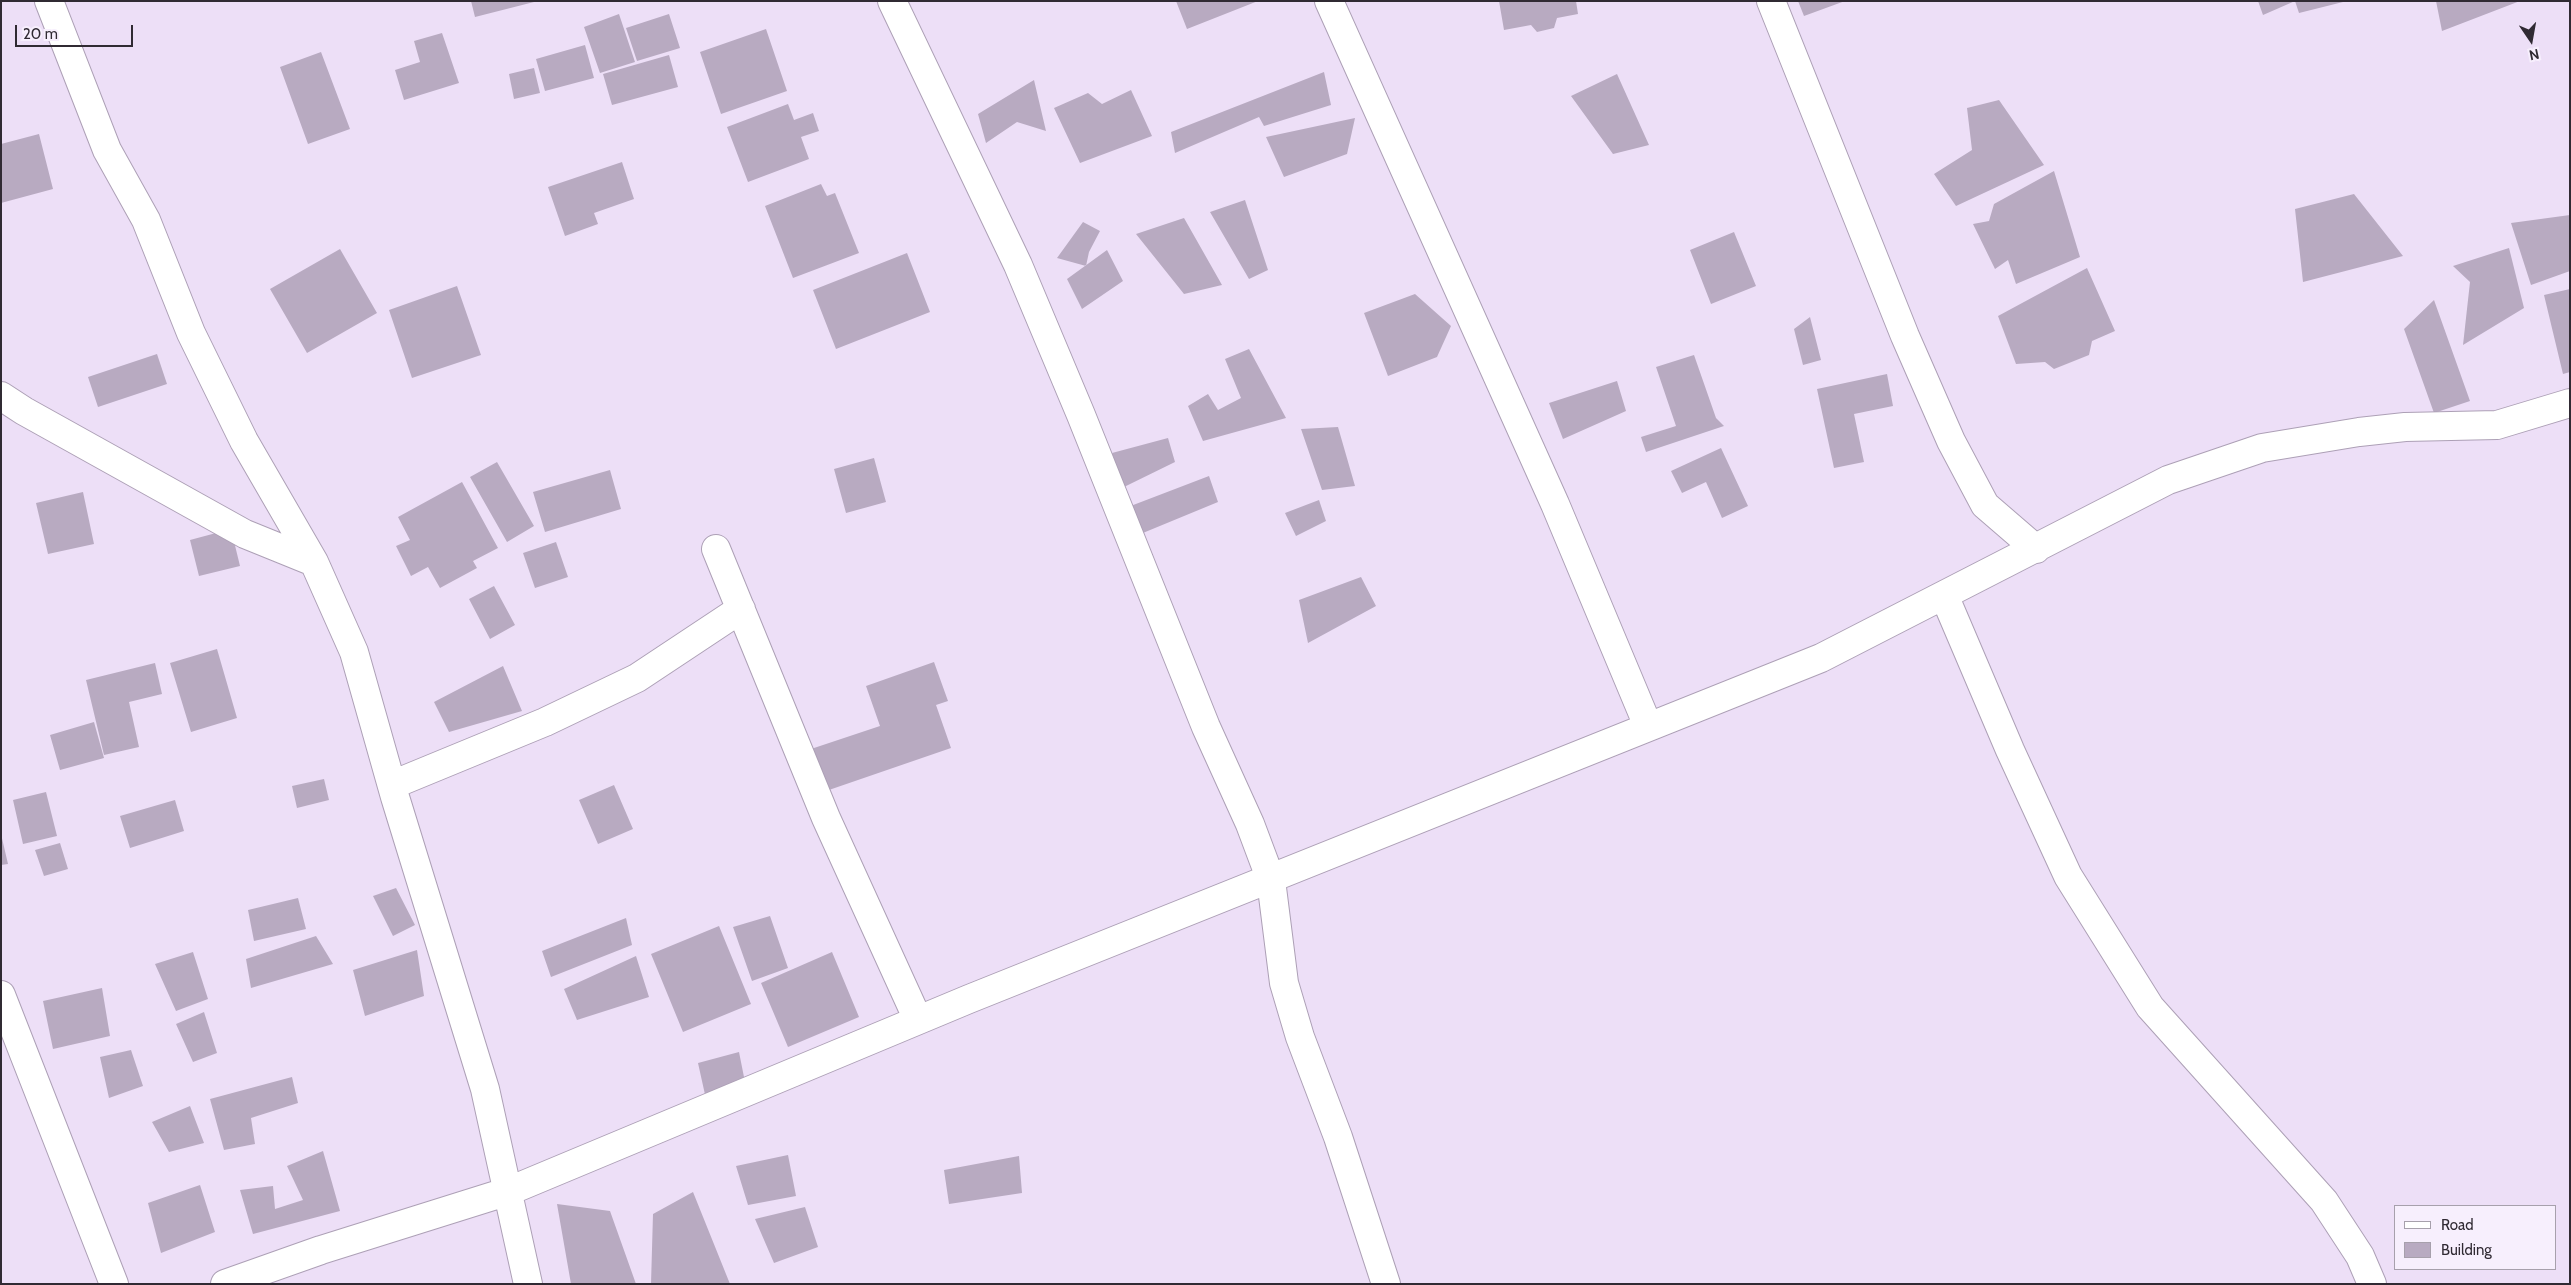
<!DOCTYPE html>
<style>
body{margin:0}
#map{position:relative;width:2571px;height:1285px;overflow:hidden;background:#eddff7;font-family:Cabin,sans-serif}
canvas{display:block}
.frame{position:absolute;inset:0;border:2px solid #302a33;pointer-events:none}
.legend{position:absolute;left:2394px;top:1205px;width:162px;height:65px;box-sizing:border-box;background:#f7effd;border:1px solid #a7a0ac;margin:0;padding:6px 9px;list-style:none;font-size:15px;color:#302a33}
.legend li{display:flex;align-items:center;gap:10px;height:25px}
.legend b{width:25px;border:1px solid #a7a0ac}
.north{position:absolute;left:2506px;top:15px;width:50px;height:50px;-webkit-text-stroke:4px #f7effd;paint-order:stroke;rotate:168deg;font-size:14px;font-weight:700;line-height:20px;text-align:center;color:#302a33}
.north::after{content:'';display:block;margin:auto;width:18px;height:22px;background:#302a33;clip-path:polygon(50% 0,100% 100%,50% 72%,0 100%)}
.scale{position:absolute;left:15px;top:25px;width:118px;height:22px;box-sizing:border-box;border:2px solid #302a33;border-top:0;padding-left:6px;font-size:15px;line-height:18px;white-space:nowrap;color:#302a33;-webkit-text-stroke:4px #f7effd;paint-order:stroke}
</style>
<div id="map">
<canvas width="2571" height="1285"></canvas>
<div class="frame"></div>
<ul class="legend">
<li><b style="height:6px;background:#fff"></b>Road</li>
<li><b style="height:14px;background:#b8aac1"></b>Building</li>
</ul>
<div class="north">N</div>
<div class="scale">20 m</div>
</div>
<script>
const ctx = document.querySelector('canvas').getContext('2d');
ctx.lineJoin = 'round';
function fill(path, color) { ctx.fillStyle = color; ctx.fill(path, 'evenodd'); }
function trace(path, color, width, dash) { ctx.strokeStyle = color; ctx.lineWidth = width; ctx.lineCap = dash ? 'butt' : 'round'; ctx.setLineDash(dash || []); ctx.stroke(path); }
const building = new Path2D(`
 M471 1H534V2L475 17Z
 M1176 1H1258L1187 29Z
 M1499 1H1576L1578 14 1557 18 1554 28 1537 32 1531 25 1504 30Z
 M1798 1H1845L1804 16Z
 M2258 1H2295L2263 15Z
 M2295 1H2347L2299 13Z
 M2436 1H2520L2442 31Z
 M619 14 635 62 600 73 584 27Z
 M669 14 680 48 637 61 626 28Z
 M766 29 787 91 721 114 700 52Z
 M442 33 459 83 404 100 395 70 420 62 414 41Z
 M585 45 594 78 545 91 536 59Z
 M321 52 350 129 308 144 280 67Z
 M669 55 678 87 612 105 603 74Z
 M534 68 540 93 514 99 509 74Z
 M1324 72 1331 105 1264 126 1259 117 1175 153 1171 132Z
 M1617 74 1649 145 1613 154 1571 96Z
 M1034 80 1046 131 1017 122 986 143 978 114Z
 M1131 90 1152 136 1080 163 1054 108 1088 93 1102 104Z
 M1999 100 2044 165 1956 206 1934 174 1972 150 1967 108Z
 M788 104 794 120 813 113 819 131 801 137 809 159 748 182 727 127Z
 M1355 118 1347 154 1284 177 1266 137Z
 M39 134 53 189 1 203V144Z
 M622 162 634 199 594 213 598 224 565 236 548 187Z
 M2054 171 2080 257 2016 284 2008 260 1995 269 1973 224 1989 221 1994 204Z
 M821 184 827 196 835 193 859 253 793 278 765 206Z
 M2354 194 2403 256 2303 282 2295 209Z
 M1245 200 1268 270 1249 279 1210 212Z
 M2570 215V271L2531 285 2511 223Z
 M1184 218 1222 285 1184 294 1136 234Z
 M1083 222 1100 231 1089 252 1086 266 1057 258Z
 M1734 232 1756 286 1711 304 1690 250Z
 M2509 248 2524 308 2463 345 2470 282 2453 266Z
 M340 249 377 313 307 353 270 289Z
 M1107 250 1123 281 1082 309 1067 279Z
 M907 253 930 312 836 349 813 290Z
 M2087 268 2115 331 2092 341 2089 355 2054 369 2045 362 2016 364 1998 316Z
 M457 286 481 355 412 378 389 310Z
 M2570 289V372L2563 374 2544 295Z
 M1415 294 1451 326 1437 357 1388 376 1364 313Z
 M2434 300 2470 401 2434 413 2404 329Z
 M1810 317 1821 360 1803 365 1794 329Z
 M1249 349 1286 418 1203 441 1188 406 1208 394 1218 410 1241 398 1225 359Z
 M157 354 167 384 98 407 88 377Z
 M1694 355 1716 418 1724 426 1646 452 1641 437 1676 426 1656 367Z
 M1887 374 1893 406 1854 414 1864 462 1834 468 1817 389Z
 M1617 381 1626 411 1563 439 1549 403Z
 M1338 427 1355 486 1322 490 1301 429Z
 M1168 438 1175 462 1124 487 1112 453Z
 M1721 448 1748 506 1722 518 1706 482 1682 493 1671 471Z
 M874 458 886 502 846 513 834 469Z
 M497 462 534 526 507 542 470 477Z
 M610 470 621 509 545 532 533 492Z
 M1209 476 1218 502 1138 535 1128 507Z
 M462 482 498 548 473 561 477 568 440 588 428 567 411 576 396 546 410 540 398 517Z
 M83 492 94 544 48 554 36 503Z
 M1319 500 1326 521 1296 536 1285 513Z
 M231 529 240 566 199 576 190 540Z
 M556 542 568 577 535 588 523 553Z
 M1361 577 1376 606 1308 643 1299 600Z
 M494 586 515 625 490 639 469 599Z
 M217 649 237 718 191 732 170 663Z
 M934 662 948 701 936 705 951 748 826 791 811 749 880 726 866 686Z
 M155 663 162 694 129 702 139 747 104 755 86 680Z
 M503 666 522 711 449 732 434 702Z
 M94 722 104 758 60 770 50 735Z
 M324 779 329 800 297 808 292 786Z
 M614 785 633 829 598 844 579 800Z
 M46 792 57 836 23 844 13 800Z
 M175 800 184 831 130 848 120 816Z
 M1 834 8 864 1 865Z
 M60 843 68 869 44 876 35 850Z
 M396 888 415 925 393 936 373 896Z
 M298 898 306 929 254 941 248 910Z
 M770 916 788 968 752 981 733 927Z
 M626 918 632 945 551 977 542 951Z
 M719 926 751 1004 683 1032 651 954Z
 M316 936 333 964 251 988 246 959Z
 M417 950 424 996 365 1016 353 970Z
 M193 952 208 999 176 1011 155 964Z
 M832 952 859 1017 788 1047 761 983Z
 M636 956 649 997 577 1020 564 989Z
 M102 988 110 1036 53 1049 43 1001Z
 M204 1012 217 1053 193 1062 176 1024Z
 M131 1050 143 1086 109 1098 100 1057Z
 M739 1052 745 1082 706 1099 698 1063Z
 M292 1077 298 1103 251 1118 255 1144 224 1150 210 1099Z
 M190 1106 204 1143 169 1152 152 1122Z
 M323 1151 340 1211 253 1234 240 1190 273 1186 275 1209 303 1200 287 1166Z
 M788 1155 796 1196 748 1205 736 1166Z
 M1019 1156 1022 1193 949 1204 944 1170Z
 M200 1185 215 1232 161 1253 148 1203Z
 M693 1192 730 1284H651L653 1214Z
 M557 1204 610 1211 636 1284H571Z
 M805 1207 818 1247 774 1263 755 1219Z`);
const minor = new Path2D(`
 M49 1 107 150 146 220 191 333 244 441 314 562 354 652 395 797 485 1089 528 1284
 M892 1 1018 265 1081 415 1206 727 1250 824 1271 880 1284 983 1300 1037 1338 1137 1386 1284
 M1329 1 1555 504 1648 726
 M1771 1 1905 336 1951 441 1985 505 2036 549
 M1 396 24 411 245 534 314 562
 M716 549 826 818 918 1020
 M1944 595 2010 750 2068 876 2150 1007 2324 1201 2360 1256 2372 1284
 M392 785 545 722 637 678 741 609
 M1 995 114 1284
 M225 1284 321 1250 509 1191 969 999 1821 658 2168 480 2262 448 2359 432 2405 427 2497 425 2570 403`);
fill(building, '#b8aac1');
trace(minor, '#ada0b6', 30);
trace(minor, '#fff', 28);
</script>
